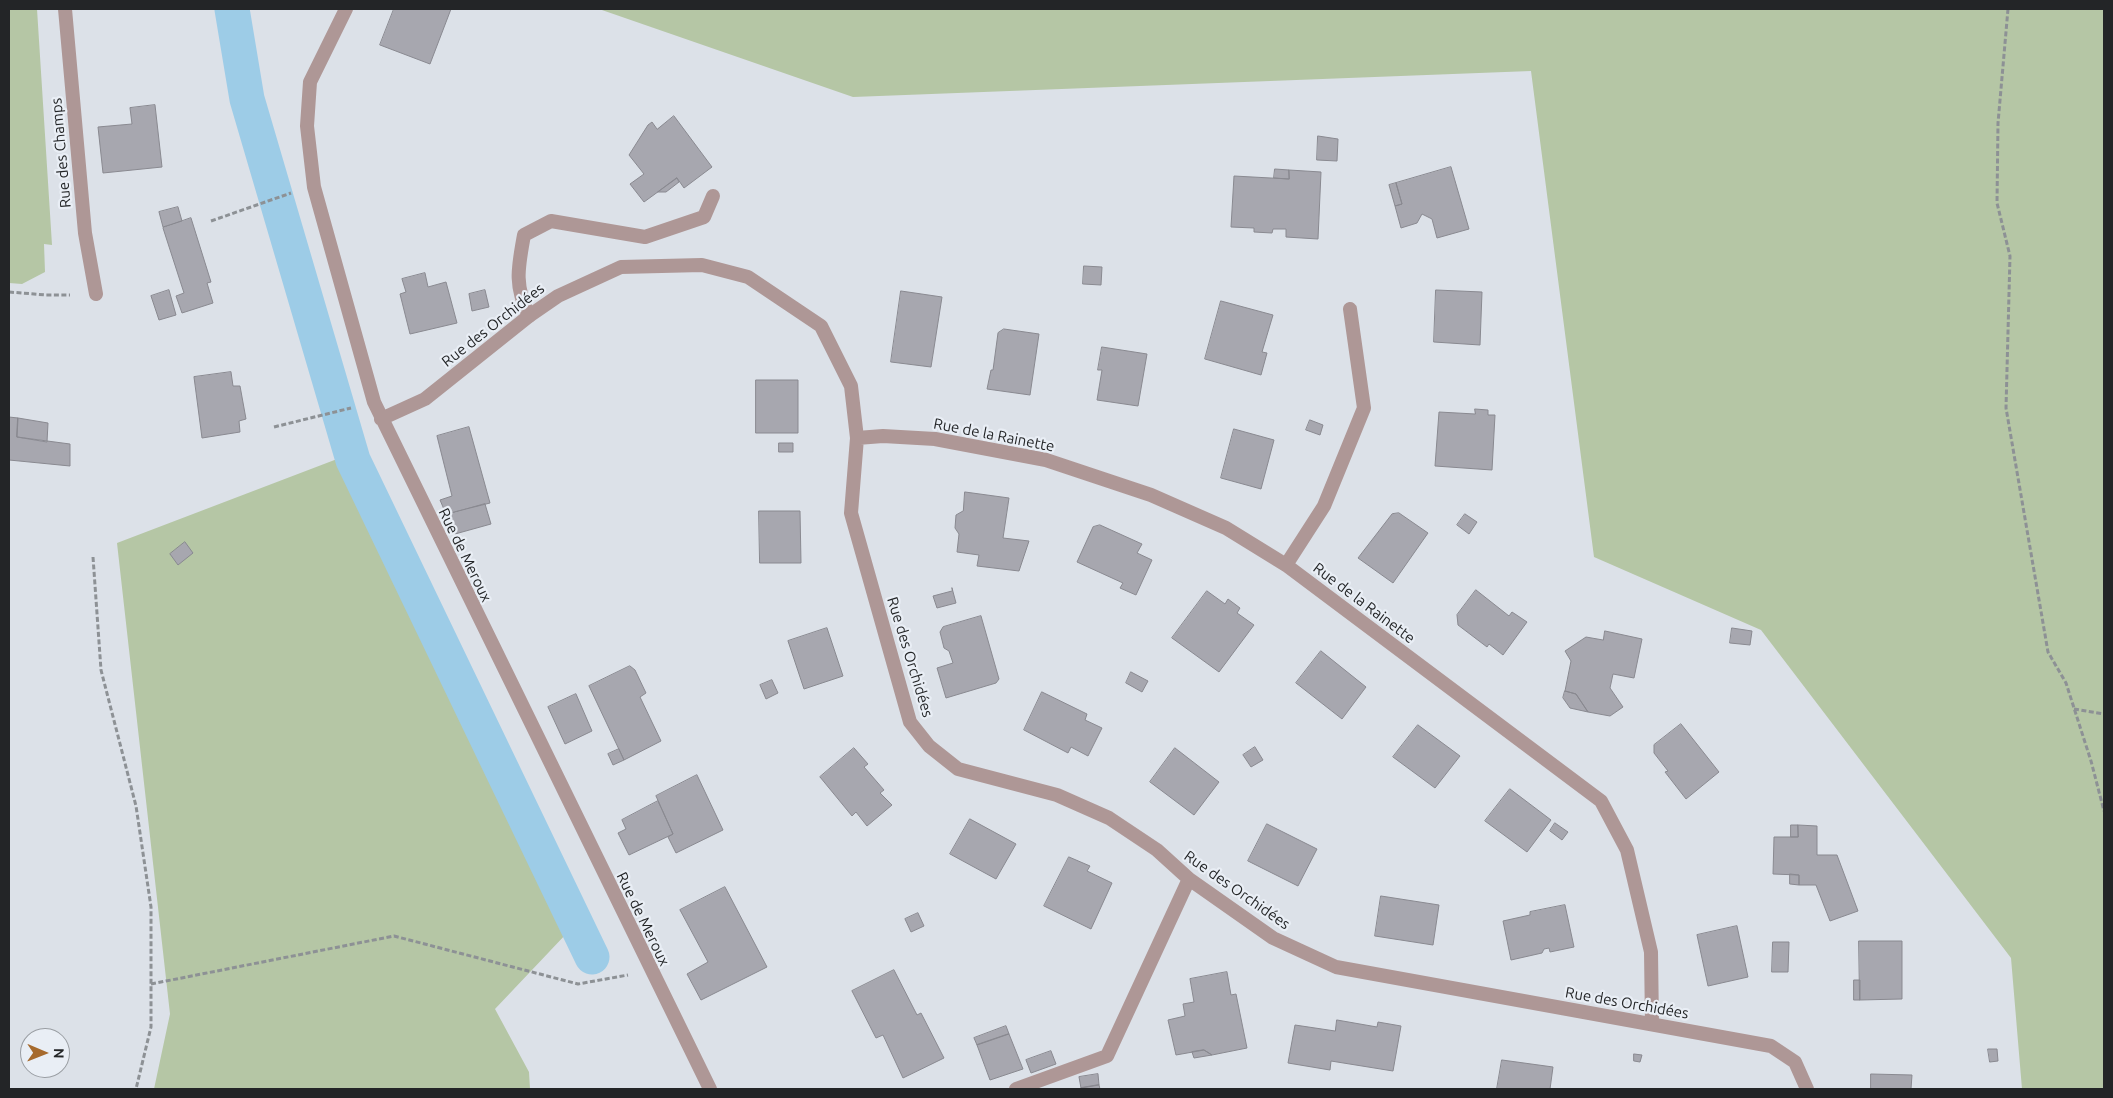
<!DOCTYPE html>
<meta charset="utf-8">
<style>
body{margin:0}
#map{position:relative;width:2113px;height:1098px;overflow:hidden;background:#dce1e8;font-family:Ubuntu,sans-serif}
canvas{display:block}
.frame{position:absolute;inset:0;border:10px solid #232527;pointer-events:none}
.north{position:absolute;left:20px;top:1028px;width:50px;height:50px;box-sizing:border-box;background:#e9eef5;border:1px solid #9a9ea3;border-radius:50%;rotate:91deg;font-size:14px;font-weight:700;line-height:20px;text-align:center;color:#232527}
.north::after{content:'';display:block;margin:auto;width:18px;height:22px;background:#a66a2d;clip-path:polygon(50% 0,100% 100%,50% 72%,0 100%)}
</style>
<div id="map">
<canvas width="2113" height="1098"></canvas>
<div class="frame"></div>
<div class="north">N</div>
</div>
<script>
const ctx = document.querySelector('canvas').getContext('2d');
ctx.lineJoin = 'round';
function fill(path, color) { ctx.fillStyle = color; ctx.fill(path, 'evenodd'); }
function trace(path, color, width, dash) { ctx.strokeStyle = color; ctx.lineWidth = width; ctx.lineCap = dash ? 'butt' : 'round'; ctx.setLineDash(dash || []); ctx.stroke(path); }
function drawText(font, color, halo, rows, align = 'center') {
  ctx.font = font + ' Ubuntu,sans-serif'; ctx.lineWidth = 4.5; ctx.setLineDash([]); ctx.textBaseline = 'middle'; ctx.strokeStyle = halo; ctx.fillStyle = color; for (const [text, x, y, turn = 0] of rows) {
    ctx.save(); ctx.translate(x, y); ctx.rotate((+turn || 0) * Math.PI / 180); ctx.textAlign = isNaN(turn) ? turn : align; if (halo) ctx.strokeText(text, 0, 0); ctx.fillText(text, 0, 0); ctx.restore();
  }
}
const green = new Path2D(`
 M9 9H37L52 245 44 244 45 272 22 284 9 283Z
 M599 9H2104V1089H2022L2011 958 1761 630 1594 557 1531 71 853 97Z
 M345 456 365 461 573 888 567 933 495 1009 529 1072 530 1089H154L170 1014 117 543Z`);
const canal = new Path2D(`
 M232 9 247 99 353 460 592 957`);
const building = new Path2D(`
 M394 9H451L430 64 380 45Z
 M155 105 162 167 103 173 98 127 132 124 130 108Z
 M674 116 712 167 684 188 677 178 644 202 630 184 644 174 629 155 648 125 652 122 657 129Z
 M1318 136 1338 139 1337 161 1317 160Z
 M1451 167 1469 229 1437 238 1432 219 1422 214 1417 223 1401 228 1395 206 1402 204 1396 183Z
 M1275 169 1289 170V179L1274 178Z
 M1289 170 1321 172 1318 239 1286 237V229H1273L1272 233 1254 232V228L1231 227 1234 176 1289 179Z
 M677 178 679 182 666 192H658Z
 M1396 183 1402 204 1395 206 1389 185Z
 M178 207 182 221 163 227 159 212Z
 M191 218 211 282 207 283 213 303 182 313 176 296 184 293 163 228Z
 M1084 266 1102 267 1101 285 1083 284Z
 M425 273 428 287 446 282 457 323 410 334 400 294 406 292 402 279Z
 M169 290 176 315 159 320 151 296Z
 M485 290 489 307 472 311 469 294Z
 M1436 290 1482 292 1480 345 1434 342Z
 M901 291 942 297 931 367 891 362Z
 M1221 301 1273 315 1262 352 1267 353 1261 375 1205 359Z
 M1004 329 1039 334 1030 395 987 389 991 370H993L998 333Z
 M1102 347 1147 354 1138 406 1097 400 1102 370H1098Z
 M231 372 233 386H240L246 419 239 421 240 432 202 438 194 377Z
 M756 380H798V433H756Z
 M1475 409 1488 410V415H1495L1492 470 1435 466 1439 412 1475 414Z
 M9 417 18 418 17 437 70 444V466L9 460Z
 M18 418 48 423 47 442 17 437Z
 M1310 420 1323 425 1320 435 1306 430Z
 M469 427 490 503 446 514 440 500 452 496 437 436Z
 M1234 429 1274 440 1261 489 1221 478Z
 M779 443H793V452H779Z
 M965 492 1009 498 1003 538 1029 541 1019 571 977 566 979 555 957 552 959 534 955 528 956 515 963 511Z
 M485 504 491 524 455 534 450 514Z
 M759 511H800L801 563H760Z
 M1399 513 1428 533 1393 583 1358 558 1392 514Z
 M1465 514 1477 522 1469 534 1457 525Z
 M1100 525 1142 544 1137 553 1152 560 1136 595 1120 588 1123 583 1077 562 1093 527Z
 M185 542 193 553 178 565 170 554Z
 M952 588 956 603 937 608 933 596 952 591Z
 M1476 590 1509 616 1512 612 1527 622 1503 655 1489 644 1487 647 1458 625 1457 615Z
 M1207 591 1225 604 1228 599 1240 608 1237 613 1254 625 1219 672 1172 638Z
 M981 616 999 679 996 683 946 698 937 668 953 663 949 651 944 648 940 632 943 627Z
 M827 628 843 676 804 689 788 641Z
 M1732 628 1752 631 1750 645 1730 643Z
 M1605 631 1642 639 1634 678 1613 674 1610 688 1623 707 1610 716 1588 712 1576 694 1565 691 1571 661 1565 651 1586 637 1603 640Z
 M1321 651 1366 687 1342 719 1296 683Z
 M630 666 635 670 646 693 640 697 661 741 624 760 589 686Z
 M1131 672 1148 681 1142 692 1126 683Z
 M772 680 778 693 766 699 760 685Z
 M1565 691 1576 694 1588 712 1570 708 1563 698Z
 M1042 692 1087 714 1085 720 1102 728 1088 756 1071 747 1068 753 1024 730Z
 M576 694 592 731 565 744 548 707Z
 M1681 724 1719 772 1686 799 1665 772 1668 771 1654 753V745Z
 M1418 725 1460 756 1435 788 1393 757Z
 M1255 747 1263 760 1251 767 1243 755Z
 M854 748 868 764 864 767 884 790 880 793 892 805 867 826 856 812 852 816 820 777Z
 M1175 748 1219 782 1194 815 1150 782Z
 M619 749 624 760 613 765 608 754Z
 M697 775 723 830 676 853 668 837 673 834 656 796Z
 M1510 789 1551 820 1527 852 1485 821Z
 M658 801 673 834 629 855 618 833 626 829 622 820Z
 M970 819 1016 844 996 879 950 854Z
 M1555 823 1568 832 1562 840 1550 831Z
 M1267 824 1317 849 1298 886 1248 861Z
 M1791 825H1798V837H1791Z
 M1798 825 1817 826V855H1837L1858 911 1830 921 1816 885H1799V875L1773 874 1774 837H1798Z
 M1069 857 1090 866 1087 871 1112 883 1091 929 1044 906Z
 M1790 874 1799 875V885L1790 884Z
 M725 887 767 967 701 1000 687 974 708 962 680 910Z
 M1381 896 1439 905 1433 945 1375 936Z
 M1565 905 1574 947 1550 952 1549 948 1544 949 1542 953 1511 960 1503 921 1530 915V912Z
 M918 913 924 926 911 932 905 919Z
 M1737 926 1748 977 1708 986 1697 935Z
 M1859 941H1902V999L1860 1000Z
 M1773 942H1789L1788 972H1772Z
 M894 970 917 1015 921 1013 944 1058 903 1078 883 1035 876 1038 852 991Z
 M1227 972 1231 995 1236 994 1247 1048 1212 1055 1204 1050 1176 1055 1168 1020 1185 1016 1183 1004 1194 1002 1190 979Z
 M1854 980H1860V1000H1854Z
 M1337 1020 1377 1027 1378 1022 1401 1026 1393 1071 1331 1061 1330 1070 1288 1063 1295 1025 1335 1031Z
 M1006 1026 1009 1034 977 1045 974 1038Z
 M1009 1034 1023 1069 990 1080 977 1045Z
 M1988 1049H1997L1998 1061 1990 1062Z
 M1204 1050 1212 1055 1194 1058 1192 1052Z
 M1051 1051 1056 1064 1031 1073 1026 1060Z
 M1634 1054 1642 1055 1640 1062 1634 1061Z
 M1502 1060 1553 1067 1550 1089H1497Z
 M1098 1074 1099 1085 1081 1088 1079 1077Z
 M1871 1074 1912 1075 1911 1089H1871Z
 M1099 1085 1100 1089H1081V1088Z`);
const path = new Path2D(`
 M2008 9 1998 123 1997 203 2010 256 2006 408 2048 652 2066 683 2091 761 2104 811
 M211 221 291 193
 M9 292 46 295H70
 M274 427 351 408
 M93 557 101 670 136 806 151 907V1027L136 1089
 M2074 709 2104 714
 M151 984 394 936 578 984 628 975`);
const service = new Path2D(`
 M529 316C514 285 518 268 524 235L551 221 645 237 704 217 713 196`);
const minor = new Path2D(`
 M65 9 85 233 96 294
 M346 9 310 82 307 126 314 187 374 402 710 1089
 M381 419 425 399 529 316 558 296 621 267 702 265 748 277 821 326 851 386 857 438 851 513 910 722 929 746 958 769 1057 795 1109 818 1157 850 1189 879 1273 938 1336 967 1771 1046 1795 1062 1807 1089
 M857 438 883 436 935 439 1046 460 1151 495 1226 528 1286 565 1601 801 1627 850 1651 952 1652 1024
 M1286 565 1324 506 1364 408 1350 309
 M1016 1089 1107 1056 1189 879`);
const streetNames = [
 ["Rue des Champs",61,153,-95],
 ["Rue des Orchidées",493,325,-38],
 ["Rue de la Rainette",994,435,11],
 ["Rue de Meroux",465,555,64],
 ["Rue de la Rainette",1364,603,37],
 ["Rue des Orchidées",910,657,73],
 ["Rue des Orchidées",1237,890,35],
 ["Rue de Meroux",643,919,64],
 ["Rue des Orchidées",1627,1003,10]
];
fill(green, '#b5c6a5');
trace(canal, '#9dcce7', 35);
fill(building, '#a7a7af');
trace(building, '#898990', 1);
trace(path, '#8d9195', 3, [5, 2.5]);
trace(service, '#ae9796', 14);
trace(minor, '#ae9796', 14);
drawText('15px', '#232527', '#e9eef5', streetNames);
</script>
